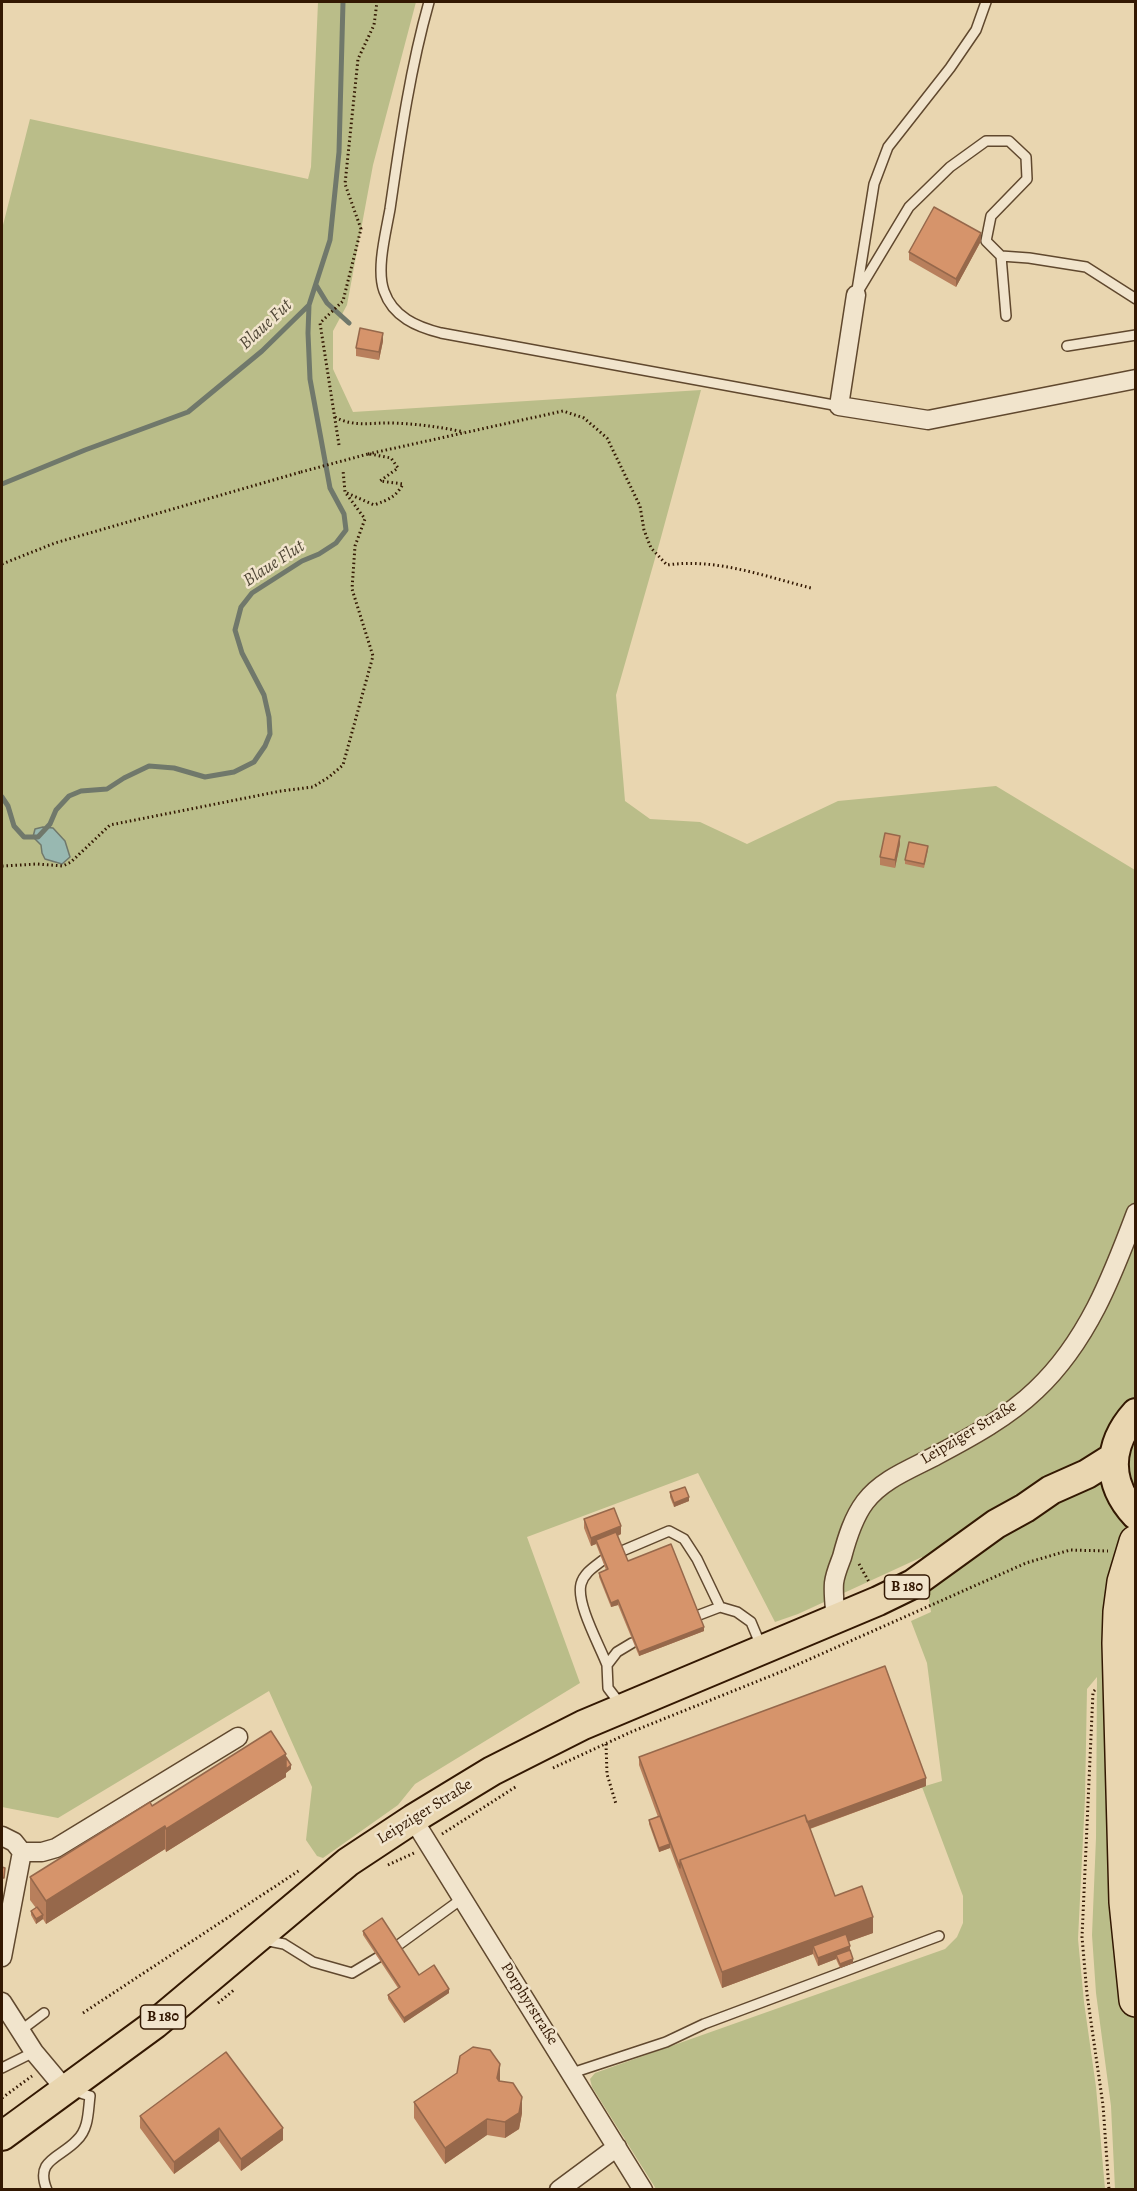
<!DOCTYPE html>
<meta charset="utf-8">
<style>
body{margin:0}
#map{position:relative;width:1137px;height:2191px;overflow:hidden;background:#e9d6b0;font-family:Alegreya,serif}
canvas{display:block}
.frame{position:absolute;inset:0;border:3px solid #331802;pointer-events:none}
</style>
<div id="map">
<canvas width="1137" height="2191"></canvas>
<div class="frame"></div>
</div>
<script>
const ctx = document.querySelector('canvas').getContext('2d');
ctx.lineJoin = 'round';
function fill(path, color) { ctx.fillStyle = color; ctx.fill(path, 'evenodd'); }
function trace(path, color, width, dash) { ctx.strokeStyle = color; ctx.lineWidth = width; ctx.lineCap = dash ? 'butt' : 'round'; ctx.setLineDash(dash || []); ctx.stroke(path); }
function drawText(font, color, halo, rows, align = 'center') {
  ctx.font = font + ' Alegreya,serif'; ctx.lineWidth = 5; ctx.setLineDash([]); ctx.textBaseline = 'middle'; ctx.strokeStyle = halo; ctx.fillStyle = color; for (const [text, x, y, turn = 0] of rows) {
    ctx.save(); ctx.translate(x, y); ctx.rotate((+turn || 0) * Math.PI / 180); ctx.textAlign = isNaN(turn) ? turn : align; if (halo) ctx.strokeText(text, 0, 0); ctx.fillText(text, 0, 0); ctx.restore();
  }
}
const green = new Path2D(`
 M318 2H416L373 165 347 305 333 331V369L353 412 701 390 660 541 616 695 625 801 650 819 700 822 747 844 838 801 996 786 1135 870V2189H1115L1111 2106 1096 1993 1092 1935 1096 1838 1097 1677 1087 1689 1085 1798 1078 1939 1084 2002 1096 2087 1105 2189H656L592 2087 590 2079 595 2073 945 1949 957 1937 963 1923V1896L922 1787 942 1781 927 1663 911 1621 931 1612 922 1557 798 1614 775 1622 698 1473 527 1537 580 1683 415 1784 398 1805 323 1858 317 1856 306 1840 312 1787 269 1691 58 1818 2 1807V229L30 119 308 179 311 167Z`);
const water = new Path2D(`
 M43 827 53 828 65 841 70 857 62 864 45 859 42 853 41 845 33 837 35 829Z`);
const stream = new Path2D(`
 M316 285 327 303 349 323
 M2 484 85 450 188 412 262 351 309 305 330 240 339 152 343 2
 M2 797 8 806 14 826 24 837H38L50 824 56 810 69 796 81 791 107 789 124 778 149 766 174 768 205 777 234 772 254 762 265 746 270 734 269 717 264 695 242 653 235 630 241 607 252 593 302 561 319 554 336 543 346 530 344 514 330 488 310 379 308 333 309 305`);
const path = new Path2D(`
 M335 417C355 428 373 422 394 423 418 424 440 427 464 432
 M339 445 320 323 343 301 361 229 345 184 358 59 374 25 377 2
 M368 454 563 411 584 418 607 438 640 506 644 530 651 548 667 565C716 558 764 576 811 588
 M347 493 374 505C388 500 396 497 403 484L380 481 398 468 391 458 370 454
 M2 564 55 543 301 472
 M2 866 37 864 63 866 71 862 110 825 281 791 313 787 329 777 343 765 373 656 352 589 355 546 365 519 345 492 343 470
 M859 1564 869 1582
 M1095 1690 1093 1692 1082 1937 1087 1994 1103 2105 1109 2190
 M606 1744 607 1774 616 1804
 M553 1768 631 1732 783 1671 1026 1563 1070 1550 1108 1551
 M442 1834 517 1786
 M388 1865 414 1853
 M218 2003 234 1990
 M83 2013 300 1870
 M2 2098 32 2076`);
const lane = new Path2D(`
 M429 2C410 69 400 140 390 209 386 232 376 269 384 291 393 317 417 327 441 333L839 406
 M1001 256 1006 316
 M857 290 874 184 888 147 950 68 976 30 986 2
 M856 295 909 207 950 167 986 141H1009L1026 157 1027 179 991 216 986 241 1001 256 1029 258 1086 267 1136 299
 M1067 346 1136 335
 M622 1551 669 1531 684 1539 697 1559 720 1607
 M603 1560C594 1567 584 1573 581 1584 576 1604 600 1646 607 1665
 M699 1615 720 1607 737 1612 751 1622 761 1646
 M621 1705 608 1688 607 1665 617 1652 632 1643
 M264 1940 284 1944 313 1962 352 1973 397 1946 463 1898
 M20 2031 44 2013
 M2 2068 34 2052
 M572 2073 666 2042 704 2024 939 1936
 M47 2190C34 2159 61 2158 77 2140 89 2129 88 2111 90 2096L74 2091`);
const street = new Path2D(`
 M856 295 839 406 928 420 1136 379
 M836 1619C835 1608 833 1595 834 1583 835 1574 839 1565 842 1557 847 1538 853 1518 865 1502 882 1479 913 1468 937 1455 971 1437 1008 1417 1036 1390 1087 1342 1112 1277 1136 1213
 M413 1819 643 2190
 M2 1836 14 1842 22 1852 2 1957
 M22 1852H42L56 1848 238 1737
 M2 2002 34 2052 65 2089
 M559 2190 617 2147`);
const primary = new Path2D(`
 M1136 1413C1107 1445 1106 1483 1136 1515
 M2 2136 155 2024 348 1862 413 1819 492 1771 583 1725 878 1601 913 1584 996 1524 1025 1508 1051 1490 1087 1474 1114 1457`);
const highway = new Path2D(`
 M1136 1542 1124 1582 1120 1612 1119 1643 1126 1902 1136 2000`);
const pathBridge = new Path2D(`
 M301 472 368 454`);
const wall = new Path2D(`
 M981 241 956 287 909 260V252Z
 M383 341 379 360 356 356V348Z
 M900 844 895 868 880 865V857Z
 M928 850 924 868 905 864V860Z
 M670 1492 689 1501 674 1507 670 1497Z
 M584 1519 621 1534 618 1536 628 1561 704 1631 639 1656 618 1605 611 1607 599 1577V1573L606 1570 596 1544 591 1546 584 1528Z
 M286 1757 291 1769 286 1773V1777L166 1852 165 1849 46 1924 43 1919 36 1924 31 1915V1911L36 1908 30 1900V1877L152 1806Z
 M639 1757 926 1786 810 1829 835 1896 873 1933 848 1942 853 1963 840 1968 836 1959 818 1966 813 1954 722 1988 670 1848 659 1852 649 1824V1820L658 1817 639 1765Z
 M363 1931 419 1975 449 1993 404 2023 388 1999V1995L398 1988 363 1935Z
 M226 2052 283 2140 241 2171 219 2141 174 2174 140 2128V2116Z
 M499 2081 522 2113 519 2129 505 2138 487 2135 445 2164 414 2118V2102Z`);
const shadedWall = new Path2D(`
 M981 233V241L956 287V279Z
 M383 333V341L379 360V352Z
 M900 836V844L895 868V860Z
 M689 1497V1501L674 1507V1503Z
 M621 1526V1534L597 1544 596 1540V1544L591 1546V1538Z
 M618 1600V1605L611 1607V1603Z
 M704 1627V1631L639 1656V1652Z
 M286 1754V1769L291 1765V1769L286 1773V1777L166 1852V1829Z
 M926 1778V1786L686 1874 683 1867Z
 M165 1826V1849L46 1924V1901Z
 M670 1844V1848L659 1852V1848Z
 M43 1915V1919L36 1924V1919Z
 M873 1917V1933L816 1953 813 1946V1954L722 1988V1972Z
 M850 1946V1954L836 1955V1959L818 1966V1958Z
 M853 1959V1963L840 1968V1964Z
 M449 1989V1993L404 2023V2018Z
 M500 2064V2080L497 2094V2078Z
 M522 2097V2113L519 2129 505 2138V2122Z
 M487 2119V2135L445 2164V2148Z
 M219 2128V2141L174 2174V2162Z
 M283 2128V2140L241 2171V2159Z`);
const building = new Path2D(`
 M934 207 981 233 956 279 909 252Z
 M360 328 383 333 379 352 356 348Z
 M885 833 900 836 895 860 880 857Z
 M909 842 928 846 924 864 905 860Z
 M685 1487 689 1497 674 1503 670 1492Z
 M614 1508 621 1526 591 1538 584 1519Z
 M616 1532 628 1561 671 1544 704 1627 639 1652 618 1600 611 1603 599 1573 608 1569 596 1540Z
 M885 1666 926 1778 807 1822 805 1815 680 1860V1868L639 1757Z
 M271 1731 286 1754 166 1829 165 1826 46 1901 30 1877 150 1802 152 1806Z
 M286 1757 291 1765 286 1769Z
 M805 1815 835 1896 862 1886 873 1917 722 1972 680 1860Z
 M660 1816 670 1844 659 1848 649 1820Z
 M2 1867 5 1868 4 1878H2Z
 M37 1907 43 1915 36 1919 31 1911Z
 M382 1918 419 1975 434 1965 449 1989 404 2018 388 1995 400 1987 363 1931Z
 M846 1934 850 1946 818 1958 813 1946Z
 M850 1950 853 1959 840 1964 836 1955Z
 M473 2047 490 2050 500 2064 497 2078 499 2081 513 2083 522 2097 519 2113 505 2122 487 2119 445 2148 414 2102 457 2073 460 2056Z
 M226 2052 283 2128 241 2159 219 2128 174 2162 140 2116Z`);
const shields = [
 [907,1587,45],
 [163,2017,45]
];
const shieldNames = [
 ["B 180",907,1587],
 ["B 180",163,2017]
];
const streetNames = [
 ["Leipziger Straße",969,1433,-31],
 ["Leipziger Straße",425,1812,-32],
 ["Porphyrstraße",529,2004,58]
];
const waterNames = [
 ["Blaue Fut",266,325,-43],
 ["Blaue Flut",274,564,-33]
];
fill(green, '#babd89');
fill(water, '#98b8b1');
trace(water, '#70786b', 1.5);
trace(stream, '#70786b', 5);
trace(lane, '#60482e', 12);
trace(street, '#60482e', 21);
trace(primary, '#331802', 32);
trace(highway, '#331802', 36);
trace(path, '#331802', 3, [1.5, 3]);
trace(lane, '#f1e4cc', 9);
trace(street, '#f1e4cc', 18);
trace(primary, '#e9d6b0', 28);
trace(highway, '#e9d6b0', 33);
trace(pathBridge, '#331802', 3, [1.5, 3]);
fill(wall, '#b87f5c');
fill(shadedWall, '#96684b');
fill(building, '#d6946b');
trace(building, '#96684b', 1.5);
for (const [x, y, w] of shields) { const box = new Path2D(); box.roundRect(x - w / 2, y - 12, w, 24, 4.5); ctx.fillStyle = '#f1e4cc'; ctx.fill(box); trace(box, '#331802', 1.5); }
drawText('bold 15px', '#331802', null, shieldNames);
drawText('16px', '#331802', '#f1e4cc', streetNames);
drawText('italic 18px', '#514837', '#f1e4cc', waterNames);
</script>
